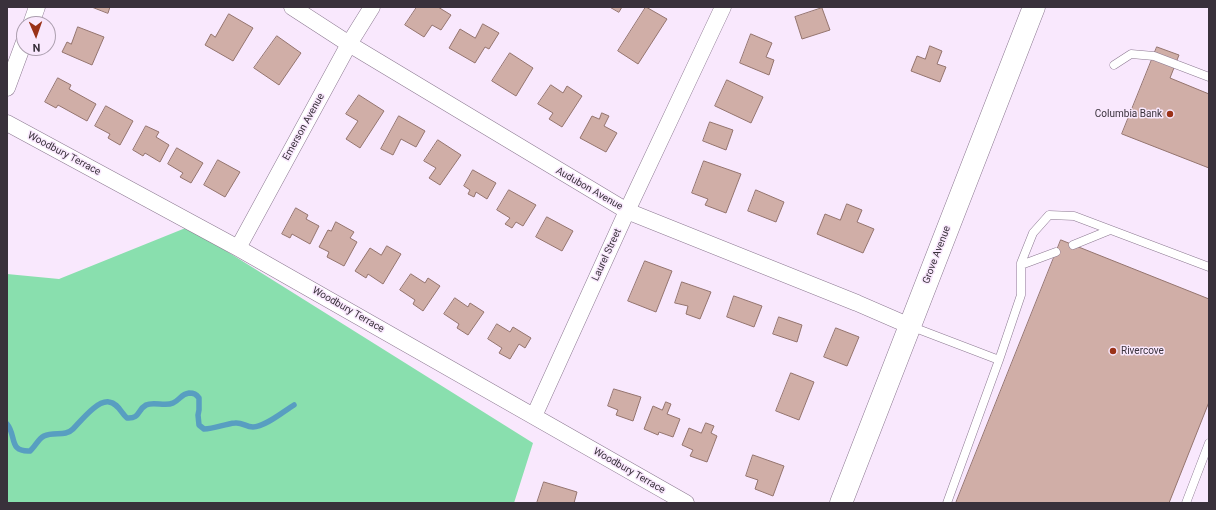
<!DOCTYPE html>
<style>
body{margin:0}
#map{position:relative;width:1216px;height:510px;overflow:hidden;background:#f9e8fd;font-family:Roboto,sans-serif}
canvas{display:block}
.frame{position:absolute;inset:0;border:8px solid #39313b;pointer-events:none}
.north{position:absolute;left:16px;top:16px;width:40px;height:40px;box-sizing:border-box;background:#f9e8fd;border:1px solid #ac9faf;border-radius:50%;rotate:178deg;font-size:11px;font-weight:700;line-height:16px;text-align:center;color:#39313b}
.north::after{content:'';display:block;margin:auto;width:14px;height:18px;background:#9a3218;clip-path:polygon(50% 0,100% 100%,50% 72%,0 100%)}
</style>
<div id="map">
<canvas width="1216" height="510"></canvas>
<div class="frame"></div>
<div class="north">N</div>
</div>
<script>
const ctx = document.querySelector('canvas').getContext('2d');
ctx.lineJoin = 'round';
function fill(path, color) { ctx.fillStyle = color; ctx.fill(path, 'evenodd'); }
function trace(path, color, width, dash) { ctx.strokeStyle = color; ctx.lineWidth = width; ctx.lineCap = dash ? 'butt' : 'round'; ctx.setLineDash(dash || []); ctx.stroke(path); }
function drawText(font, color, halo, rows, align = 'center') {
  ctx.font = font + ' Roboto,sans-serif'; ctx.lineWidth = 3; ctx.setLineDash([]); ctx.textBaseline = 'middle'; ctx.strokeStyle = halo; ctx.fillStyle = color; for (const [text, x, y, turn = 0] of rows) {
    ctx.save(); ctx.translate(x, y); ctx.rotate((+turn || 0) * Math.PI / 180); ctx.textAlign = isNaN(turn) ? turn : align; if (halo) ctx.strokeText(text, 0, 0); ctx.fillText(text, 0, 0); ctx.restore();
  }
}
const green = new Path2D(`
 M188 227 533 443 514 503H7V274L59 279Z`);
const stream = new Path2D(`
 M7 424C17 436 8 452 30 451 35 447 38 439 44 436 54 431 65 437 73 429 81 421 97 400 109 402 118 403 121 413 127 418 140 419 137 410 146 405 154 401 165 407 173 403 180 400 181 394 189 393 194 393 196 394 199 398V410L198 415 199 425 204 429C215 429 224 424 235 423 242 422 246 427 253 427 265 427 284 411 294 405`);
const building = new Path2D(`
 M92 7H110L108 13Z
 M417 7H438L451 15 441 30 432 25 424 37 405 25Z
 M610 7H622L619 12Z
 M646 7 667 19 638 64 618 51Z
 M822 8 830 30 802 39 795 17Z
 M229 14 253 28 233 61 205 45 211 34 215 37Z
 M483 24 499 33 489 49 485 47 475 63 449 48 460 29 475 38Z
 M78 27 104 37 92 65 62 52 67 42 71 44Z
 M751 34 772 43 766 57 774 60 769 75 740 63Z
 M277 36 301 53 279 85 254 68Z
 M930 46 942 51 937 64 946 67 940 82 911 71 917 56 925 59Z
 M1157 47 1179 55 1170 78 1209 94V168L1122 134Z
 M510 53 533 68 516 96 492 81Z
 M58 78 71 85 69 89 96 104 87 121 58 105 56 108 45 102Z
 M727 80 763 97 751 123 715 106Z
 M551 85 563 93 567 86 582 96 562 127 549 119 553 113 538 104Z
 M359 95 384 111 360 148 346 139 358 121 346 114Z
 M106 106 133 121 120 145 108 138 110 134 95 126Z
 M602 113 609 116 604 126 617 133 606 152 580 138 592 116 599 119Z
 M399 116 425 131 416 147 401 139 393 155 381 149Z
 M710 122 733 130 726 150 703 141Z
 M146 126 159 132 156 137 169 145 160 162 145 153 143 156 133 150Z
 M438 140 461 155 440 185 429 178 436 168 424 161Z
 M177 148 203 163 191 183 180 177 183 173 168 164Z
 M218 160 240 172 225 197 204 185Z
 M704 161 741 174 726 213 705 205 708 199 692 193Z
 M473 170 496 183 487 199 476 192 474 197 468 194 470 190 464 186Z
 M509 190 536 205 523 226 516 222 512 228 505 224 510 218 497 210Z
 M756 190 784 202 776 222 748 211Z
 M847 204 862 210 857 222 874 229 863 253 817 234 825 214 840 220Z
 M296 208 308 215 306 219 319 226 310 244 292 234 290 238 282 234Z
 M547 217 573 231 562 251 536 237Z
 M336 222 354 232 350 238 357 242 344 266 327 257 329 252 319 247 328 230 331 231Z
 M1061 240 1209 299V402L1169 503H956Z
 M387 246 401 254 383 284 368 274 366 278 355 271 370 248 381 255Z
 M645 261 672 271 656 312 628 301Z
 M411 274 425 283 428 278 440 286 423 311 413 304 415 300 400 290Z
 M682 282 711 292 700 319 686 314 688 306 675 303Z
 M734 296 762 306 754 327 727 317Z
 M455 298 468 307 470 303 484 312 468 335 457 328 459 324 444 314Z
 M779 317 802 325 797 342 773 334Z
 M497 324 510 332 513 327 531 338 525 348 519 344 510 359 499 353 502 348 488 339Z
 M836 328 859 337 847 366 824 357Z
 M791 373 814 382 799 420 776 411Z
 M614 389 641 397 633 421 616 415 618 410 608 406Z
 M666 402 671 404 667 414 680 419 673 437 659 432 658 435 644 429 653 406 662 410Z
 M706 423 714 426 711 433 717 436 707 462 690 456 693 450 682 445 689 428 701 433Z
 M753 455 784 466 773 496 755 489 758 480 746 476Z
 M544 482 577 492 574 503H537Z`);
const lane = new Path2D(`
 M1114 65 1131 54 1154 56 1209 77
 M1073 245 1110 230
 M1021 265 1056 252
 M910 326 999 360
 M947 503 999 360 1021 295V263L1033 233 1049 215 1074 216 1209 267
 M1186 503 1209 443`);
const street = new Path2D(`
 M292 7 349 44 627 211 857 303 910 326
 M31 24 37 7
 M7 88 24 42
 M7 123 238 248 686 503
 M238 248 349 44 372 7
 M534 416 627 211 723 7`);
const secondary = new Path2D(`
 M841 503 1034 7`);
const markers = [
 [1170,114,4,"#9a3218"],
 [1113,351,4,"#9a3218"]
];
const poiNames = [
 ["Columbia Bank",1162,114],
 ["Rivercove",1121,351,"left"]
];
const streetNames = [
 ["Emerson Avenue",304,127,-61],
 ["Woodbury Terrace",64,154,28],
 ["Audubon Avenue",589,189,30],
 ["Laurel Street",607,255,-65],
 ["Grove Avenue",937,255,-69],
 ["Woodbury Terrace",348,310,30],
 ["Woodbury Terrace",629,471,30]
];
fill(green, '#89dfae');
trace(stream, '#589ec1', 5.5);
fill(building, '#d0aea7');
trace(building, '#94746e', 1);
trace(lane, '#8c7991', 9);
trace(street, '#8c7991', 17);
trace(secondary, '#8c7991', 23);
trace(lane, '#fff', 8);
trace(street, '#fff', 16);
trace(secondary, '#fff', 22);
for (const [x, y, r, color] of markers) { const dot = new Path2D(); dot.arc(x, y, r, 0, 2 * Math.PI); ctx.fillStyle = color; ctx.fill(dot); trace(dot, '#f9e8fd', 1.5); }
drawText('10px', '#39313b', '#f9e8fd', poiNames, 'right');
drawText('10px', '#39313b', '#f9e8fd', streetNames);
</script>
